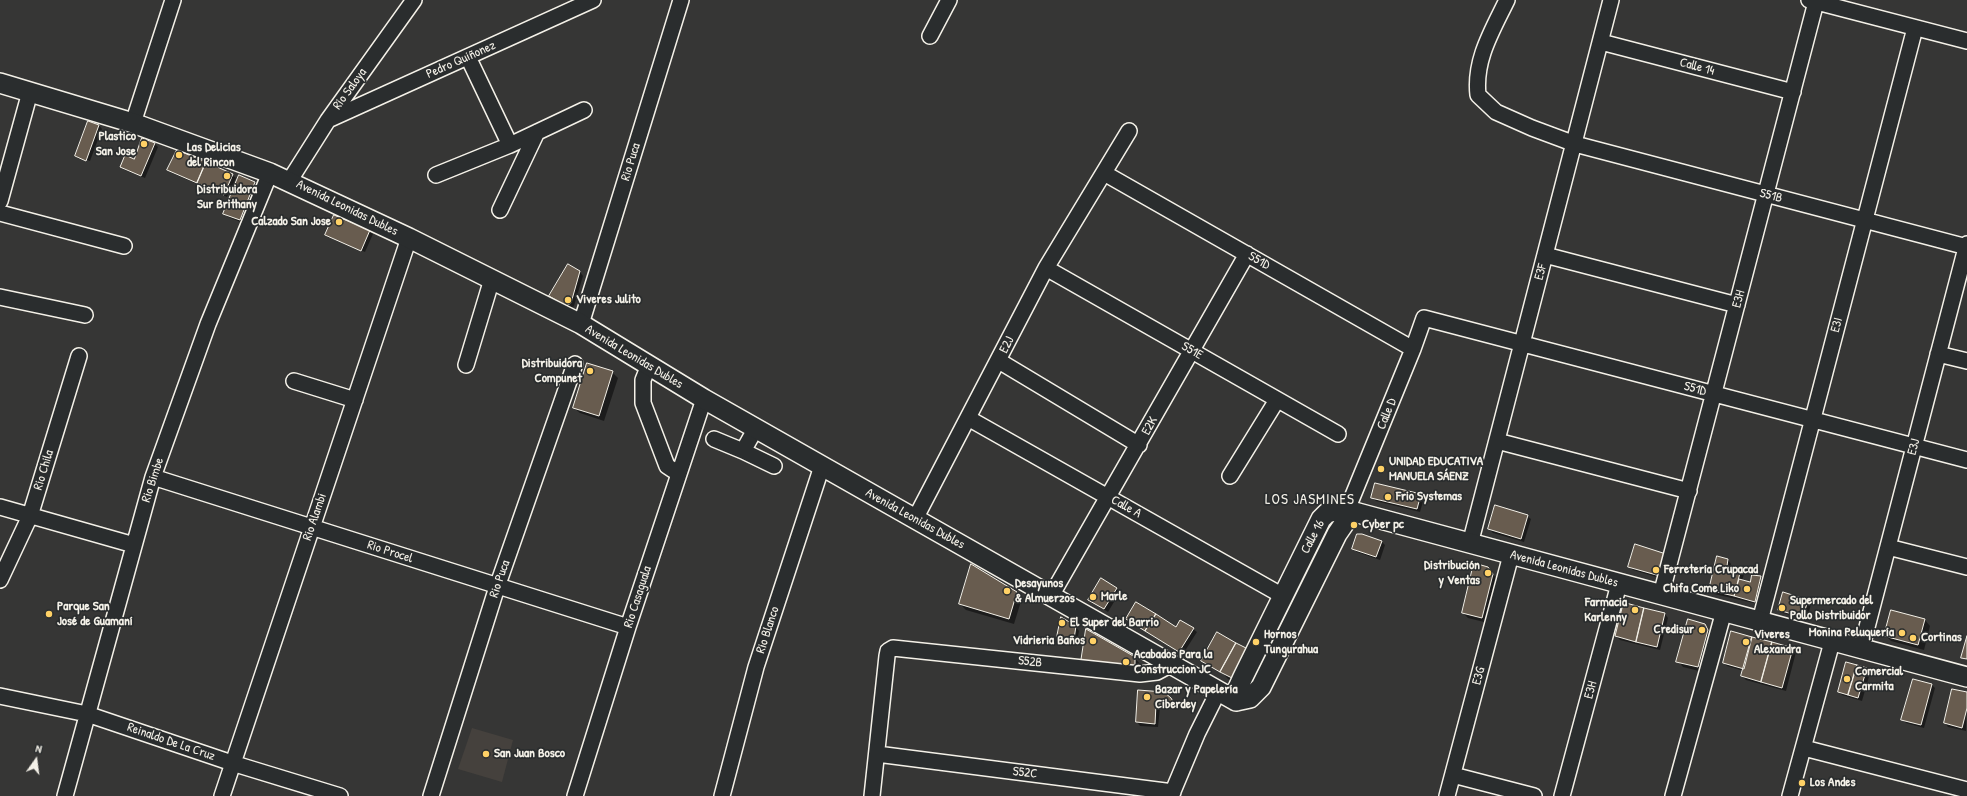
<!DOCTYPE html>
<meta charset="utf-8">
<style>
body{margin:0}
#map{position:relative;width:1967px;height:796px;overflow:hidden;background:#363635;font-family:"Patrick Hand",sans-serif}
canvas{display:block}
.north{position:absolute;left:16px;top:740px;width:40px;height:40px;-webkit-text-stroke:3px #2a2d2e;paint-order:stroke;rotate:14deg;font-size:11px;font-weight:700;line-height:16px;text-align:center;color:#f4f1e8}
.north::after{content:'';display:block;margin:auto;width:14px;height:18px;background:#f4f1e8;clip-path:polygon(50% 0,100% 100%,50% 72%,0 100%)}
</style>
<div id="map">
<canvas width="1967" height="796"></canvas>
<div class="north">N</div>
</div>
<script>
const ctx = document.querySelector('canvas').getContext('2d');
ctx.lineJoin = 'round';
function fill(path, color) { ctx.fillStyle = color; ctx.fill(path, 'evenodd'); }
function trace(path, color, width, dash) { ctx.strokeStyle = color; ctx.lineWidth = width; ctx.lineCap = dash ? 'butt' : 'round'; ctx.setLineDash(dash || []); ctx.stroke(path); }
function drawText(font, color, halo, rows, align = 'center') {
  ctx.font = font + ' "Patrick Hand",sans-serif'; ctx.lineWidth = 3.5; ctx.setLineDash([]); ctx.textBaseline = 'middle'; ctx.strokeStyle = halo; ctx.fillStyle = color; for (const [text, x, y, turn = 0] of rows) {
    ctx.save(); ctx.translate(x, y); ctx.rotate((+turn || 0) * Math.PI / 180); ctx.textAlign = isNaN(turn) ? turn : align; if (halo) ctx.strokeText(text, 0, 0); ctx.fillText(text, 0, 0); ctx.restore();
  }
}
const built = new Path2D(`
 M472 728 513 740 502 782 458 769Z`);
const shadow = new Path2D(`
 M99 125 102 129 90 161 79 157V159L76 156Z
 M154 143 158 147 145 178 125 170 121 167 134 160Z
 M169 170 232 175 236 178 227 197 172 173Z
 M239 177 255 183 258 186 243 223 228 217 224 213Z
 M369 231 373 234 365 252 329 236V238L326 235Z
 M580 272 583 276 574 306 570 309 550 296Z
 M612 372 618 378 604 421 580 413 574 408Z
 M1420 495 1424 498 1420 512 1376 501 1372 498Z
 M1527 516 1531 519 1524 542 1493 533 1489 529Z
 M1382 542 1385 545 1380 560 1357 552 1353 548Z
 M1666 554 1663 579 1633 570 1629 567Z
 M1728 560 1731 564 1730 568 1740 570 1744 574 1742 581 1751 583 1760 577 1764 581 1758 604 1714 594 1710 590Z
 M1487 568 1498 580 1488 623 1468 618 1463 613Z
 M1116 588 1120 592 1108 612 1090 600Z
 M1017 593 1022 598 1014 624 966 610 960 604Z
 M1808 600 1811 604 1807 620 1783 613 1779 610Z
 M1892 611 1925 620 1930 626 1924 650 1891 641 1885 635Z
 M1665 614 1668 618 1660 650 1620 640 1616 636Z
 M1127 619 1176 628 1193 629 1197 632 1183 654Z
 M1705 625 1710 630 1713 636 1703 672 1683 667 1678 661Z
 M1076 627 1079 631 1077 642 1062 640 1058 636Z
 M1218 633 1239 685 1228 679 1217 667 1216 669 1218 671 1202 661Z
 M1792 649 1796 652 1786 691 1746 680 1742 676 1744 671 1727 666 1724 663Z
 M1135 658 1140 664V670L1082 662Z
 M1866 669 1870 673 1862 701 1842 695 1839 692Z
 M1913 680 1932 685 1935 688 1924 728 1906 723 1902 719Z
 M1139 691 1170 698 1177 708 1160 707 1158 727 1140 726 1137 722Z
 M1967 693 1966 731 1948 727 1945 723Z`);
const building = new Path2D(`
 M88 121 99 125 86 161 75 156Z
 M142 138 155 143 141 176 120 167 125 155 134 159Z
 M177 150 206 162 197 183 167 170Z
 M206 162 233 174 224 195 197 183Z
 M239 175 255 182 240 220 223 214Z
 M334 215 370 230 361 251 325 235Z
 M568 264 580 271 571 303 566 306 549 296Z
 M587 363 613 371 599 416 573 408Z
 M1375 483 1421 494 1417 509 1371 498Z
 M1495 505 1528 515 1521 539 1488 529Z
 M1357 534H1362L1382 541 1376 557 1352 549Z
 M1635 544 1666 554 1660 576 1628 567Z
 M1717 556 1728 559 1727 566 1741 569 1734 596 1709 590Z
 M1474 563 1488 567 1493 574 1482 618 1462 613Z
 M971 564 1017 592 1009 619 959 604Z
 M1752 575 1761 576 1755 602 1734 596 1739 579 1750 582Z
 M1101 578 1117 588 1104 609 1088 600Z
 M1783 592 1808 600 1803 617 1778 610Z
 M1136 602 1156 614 1145 631 1126 619Z
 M1626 603 1644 608 1636 642 1615 636 1622 608Z
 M1644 608 1665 613 1657 647 1636 642Z
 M1891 610 1925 619 1918 645 1884 636Z
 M1156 614 1176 627 1180 620 1194 628 1179 652 1145 631Z
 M1061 617 1076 626 1074 639 1057 637Z
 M1688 619 1705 624 1708 630 1698 667 1676 662Z
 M1086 629 1135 657V664L1131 668 1081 662Z
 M1731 631 1752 637 1744 669 1723 663Z
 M1217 632 1236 643 1220 672 1201 661Z
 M1967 636V659L1961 658Z
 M1752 637 1772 642 1761 682 1741 676Z
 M1772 642 1793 648 1782 688 1761 682Z
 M1236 643 1248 649 1232 678 1220 672Z
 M1846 662 1857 665 1848 695 1838 692Z
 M1857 665 1867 668 1858 698 1848 695Z
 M1913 679 1932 684 1921 725 1901 720Z
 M1952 689 1967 692V708L1962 728 1944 723Z
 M1138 690 1164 692 1171 698 1175 705 1156 704 1155 724 1136 722Z`);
const minor = new Path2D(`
 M1507 0C1492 31 1474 60 1478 95L1496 112 1532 128 1575 144 1967 247
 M1809 0 1967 41
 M930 36 949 0
 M1601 42 1793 92
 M468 57 510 145 584 110
 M328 120 593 0
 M133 123 173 0
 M1104 173 1413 349
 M436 175 510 145
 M290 180 328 120 414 0
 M0 201 30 92
 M500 210 537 132
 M0 213 124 246
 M1545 255 1737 305
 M1046 268 1338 434
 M0 297 85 315
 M581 324 681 0
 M1938 354 1967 361
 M999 361 1139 445
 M466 365 492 279
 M649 365 643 380V403L667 466 673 470H679
 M294 381 355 400
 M968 418 1283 596
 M714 439 743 451 756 428
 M1497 441 1689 491
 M743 451 774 466
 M1230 476 1277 400
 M153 477 628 627
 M0 507 134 545
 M1347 510 1413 349 1424 318 1967 460
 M915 519 1046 268 1129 131
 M1470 544 1611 0
 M1888 547 1967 567
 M0 580 30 516 79 356
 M1661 595 1816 2
 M1051 596 1247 254
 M1760 621 1915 28
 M1861 650 1967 244
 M0 696 87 714 232 763 340 796
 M1804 748 1967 790
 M877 754 1173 792
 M1453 775 1534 796
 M65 796 153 477 208 324 270 173
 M222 796 409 238
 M431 796 497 587 575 364
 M575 796 628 627 704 399
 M722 796 756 667 822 466
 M872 796 887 656 888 651 893 648 1140 674 1157 672 1170 665
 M1171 796 1197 734 1218 692
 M1447 796 1511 555
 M1562 796 1619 584
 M1673 796 1724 611
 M1790 796 1832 642`);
const major = new Path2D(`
 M0 83 133 123 270 173 409 238 581 324 704 399 1236 701
 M1236 701 1238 688 1243 677 1321 519 1327 513 1334 511 1347 510 1967 677
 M1236 701 1250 698 1261 687 1337 534 1348 518 1347 510`);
const markers = [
 [144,144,4,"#ffd166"],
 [179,155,4,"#ffd166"],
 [227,176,4,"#ffd166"],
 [339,222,4,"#ffd166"],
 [568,300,4,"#ffd166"],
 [590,371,4,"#ffd166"],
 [1381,469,4,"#ffd166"],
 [1388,497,4,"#ffd166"],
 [1354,525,4,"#ffd166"],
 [1656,570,4,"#ffd166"],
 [1488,573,4,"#ffd166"],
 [1747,589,4,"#ffd166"],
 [1007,591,4,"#ffd166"],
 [1093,597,4,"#ffd166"],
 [1782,608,4,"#ffd166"],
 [1635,610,4,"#ffd166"],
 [49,614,4,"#ffd166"],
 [1062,623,4,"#ffd166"],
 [1702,630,4,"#ffd166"],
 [1902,633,4,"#ffd166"],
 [1913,638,4,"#ffd166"],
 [1093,641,4,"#ffd166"],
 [1256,642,4,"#ffd166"],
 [1746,642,4,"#ffd166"],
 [1126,662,4,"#ffd166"],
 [1847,679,4,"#ffd166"],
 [1147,697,4,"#ffd166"],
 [486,754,4,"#ffd166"],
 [1802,783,4,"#ffd166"]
];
const streetNames = [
 ["Pedro Quiñonez",461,60,-24],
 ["Calle 14",1697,67,15],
 ["Rio Saloya",350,89,-54],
 ["Rio Puca",631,162,-73],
 ["S51B",1771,196,15],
 ["Avenida Leonidas Dubles",347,208,26],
 ["S51D",1259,261,29],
 ["E3F",1541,272,-75],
 ["E3H",1739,299,-75],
 ["E3I",1837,325,-75],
 ["E2J",1007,345,-63],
 ["S51E",1192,351,30],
 ["Avenida Leonidas Dubles",634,357,31],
 ["S51D",1695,389,15],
 ["Calle D",1387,414,-68],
 ["E2K",1150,426,-61],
 ["E3J",1914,447,-75],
 ["Rio Chila",44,470,-73],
 ["Rio Bimbe",153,480,-72],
 ["Calle A",1126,507,29],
 ["Rio Alambi",315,517,-71],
 ["Avenida Leonidas Dubles",915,519,29],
 ["Calle 16",1313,537,-62],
 ["Rio Procel",390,552,18],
 ["Avenida Leonidas Dubles",1564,569,15],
 ["Rio Puca",500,579,-71],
 ["Rio Casaguala",638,597,-72],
 ["Rio Blanco",768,630,-72],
 ["S52B",1030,662,6],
 ["E3G",1479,676,-75],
 ["E3H",1591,690,-75],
 ["Reinaldo De La Cruz",171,742,19],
 ["S52C",1025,773,7]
];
const poiNames = [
 ["Plastico",136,137,"right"],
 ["San Jose",136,152,"right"],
 ["Las Delicias",187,148],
 ["del Rincon",187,163],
 ["Distribuidora",227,190,"center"],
 ["Sur Brithany",227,205,"center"],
 ["Calzado San Jose",331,222,"right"],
 ["Viveres Julito",576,300],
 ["Distribuidora",582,364,"right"],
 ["Compunet",582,379,"right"],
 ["UNIDAD EDUCATIVA",1389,462],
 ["MANUELA SÁENZ",1389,477],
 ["Frio Systemas",1396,497],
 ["Cyber pc",1362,525],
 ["Distribución",1480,566,"right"],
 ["y Ventas",1480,581,"right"],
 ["Ferretería Crupacad",1664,570],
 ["Desayunos",1015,584],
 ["& Almuerzos",1015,599],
 ["Chifa Come Liko",1739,589,"right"],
 ["Marle",1101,597],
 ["Supermercado del",1790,601],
 ["Pollo Distribuidor",1790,616],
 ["Farmacia",1627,603,"right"],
 ["Karlenny",1627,618,"right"],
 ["Parque San",57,607],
 ["José de Guamaní",57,622],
 ["El Super del Barrio",1070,623],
 ["Credisur",1694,630,"right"],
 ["Monina Peluquería",1894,633,"right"],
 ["Hornos",1264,635],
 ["Tungurahua",1264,650],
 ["Viveres",1754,635],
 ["Alexandra",1754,650],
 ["Cortinas",1921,638],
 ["Vidrieria Baños",1085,641,"right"],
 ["Acabados Para la",1134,655],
 ["Construccion JC",1134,670],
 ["Comercial",1855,672],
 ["Carmita",1855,687],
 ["Bazar y Papelería",1155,690],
 ["Ciberdey",1155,705],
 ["San Juan Bosco",494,754],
 ["Los Andes",1810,783]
];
const quarterNames = [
 ["LOS JASMINES",1310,500]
];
fill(built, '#45413d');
fill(shadow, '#0007');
fill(building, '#685c4f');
trace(building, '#f4f1e8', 1);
trace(minor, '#f4f1e8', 18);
trace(major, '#f4f1e8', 22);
trace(minor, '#2a2d2e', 15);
trace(major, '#2a2d2e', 19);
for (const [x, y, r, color] of markers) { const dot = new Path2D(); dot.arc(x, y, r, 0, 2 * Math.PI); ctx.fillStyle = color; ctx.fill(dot); trace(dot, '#2a2d2e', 1.5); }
drawText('13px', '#f4f1e8', '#2a2d2e', streetNames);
drawText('bold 13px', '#f4f1e8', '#2a2d2e', poiNames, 'left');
ctx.letterSpacing = '1px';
drawText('15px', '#f4f1e8', '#2a2d2e', quarterNames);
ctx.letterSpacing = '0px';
</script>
